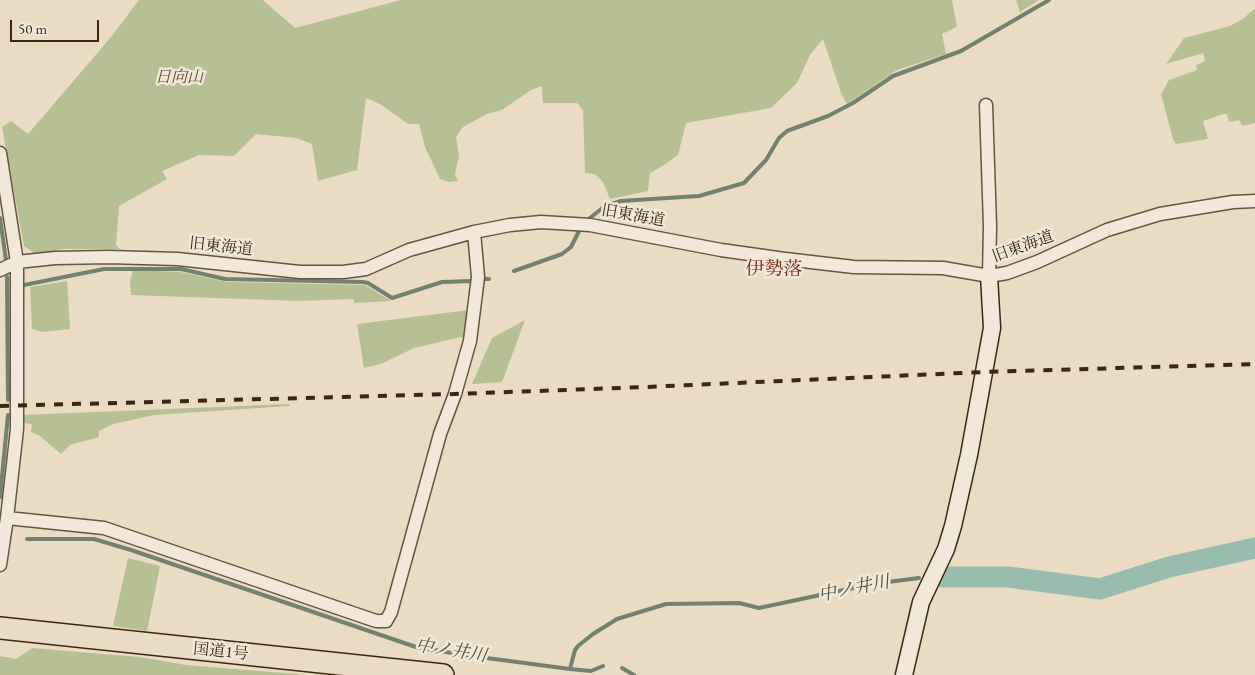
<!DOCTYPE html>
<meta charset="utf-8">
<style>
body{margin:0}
#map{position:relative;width:1255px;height:675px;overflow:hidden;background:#eadbc4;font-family:"EB Garamond",serif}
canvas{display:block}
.scale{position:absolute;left:10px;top:20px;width:89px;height:22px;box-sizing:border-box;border:2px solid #3a2811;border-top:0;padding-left:6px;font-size:15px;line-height:18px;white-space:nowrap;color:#3a2811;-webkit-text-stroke:4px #f1e8d9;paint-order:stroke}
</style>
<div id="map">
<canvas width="1255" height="675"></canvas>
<div class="scale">50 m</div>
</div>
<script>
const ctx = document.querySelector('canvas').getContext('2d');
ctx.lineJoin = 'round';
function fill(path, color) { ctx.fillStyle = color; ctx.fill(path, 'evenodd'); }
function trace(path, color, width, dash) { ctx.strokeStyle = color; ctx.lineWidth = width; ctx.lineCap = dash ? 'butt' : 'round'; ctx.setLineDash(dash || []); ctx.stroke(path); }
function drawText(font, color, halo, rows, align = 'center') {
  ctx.font = font + ' "EB Garamond","Noto Serif JP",serif'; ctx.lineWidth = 5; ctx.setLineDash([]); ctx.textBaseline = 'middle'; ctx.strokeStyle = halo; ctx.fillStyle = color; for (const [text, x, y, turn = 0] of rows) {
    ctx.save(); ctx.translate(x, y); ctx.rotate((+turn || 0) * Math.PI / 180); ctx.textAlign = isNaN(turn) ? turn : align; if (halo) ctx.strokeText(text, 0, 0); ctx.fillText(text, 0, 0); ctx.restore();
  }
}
const green = new Path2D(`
 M139 0H263L295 28 401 0H952L957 27 942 34 946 54 897 70 847 104 841 93 823 39 810 55 797 83 771 108 686 123 678 155 664 165 650 173 648 191 610 199 603 182 595 174 585 173 583 110 577 103H543L542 86 531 90 502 110 487 114 463 127 456 137 459 156 455 174 458 181 449 182 440 179 425 147 419 124H408L380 104 366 98 357 170 318 181 312 144 296 138 256 134 234 156 199 155 162 171 167 179 119 206 116 245 120 249H62L45 253H34L24 246 2 127 11 121 28 134 111 37Z
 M1016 0H1039L1020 12Z
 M1255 8V123L1242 126 1239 120 1229 122 1227 114H1223L1203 121 1208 139 1176 144 1173 139 1161 94 1169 80 1197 70 1196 65 1205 61 1203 53 1166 64 1184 38 1230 26 1243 19Z
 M133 270 180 272 228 282 365 285 391 301 354 303V299L299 301 131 295 130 281Z
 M67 281 70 329 42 332 32 329 30 287Z
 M469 310 466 336 414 348 381 364 364 368 357 324Z
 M525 320 502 382 472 384 492 338Z
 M290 404 289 406 154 415 113 424 99 431V437L70 445 61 454 40 436 31 432 32 424 23 423 22 415Z
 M128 558 160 566 147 631 113 626Z
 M32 648 139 657 186 665 309 675H0V656L16 659Z`);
const stream = new Path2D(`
 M0 218 6 260
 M590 218 605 206 621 201 699 196 744 183 766 160 779 138 787 131 828 116 853 103 893 76 961 51 1049 0
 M514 271 562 254 571 247 580 229
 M7 277 8 400
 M484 279H489
 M24 285 104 269H181L225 279 363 282 368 283 392 298 442 282 472 281
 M0 497 8 415
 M27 539H94L131 550 416 647 464 655 570 669 575 650 578 646 593 634 617 619 666 604 739 603 759 608 872 584 919 578
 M622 668 634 675
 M570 669 591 671 603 666`);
const river = new Path2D(`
 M943 577H1008L1100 589 1169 567 1255 548`);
const street = new Path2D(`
 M986 105 990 226 989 276
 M0 153 17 262V429L7 518 0 565
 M0 270 17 262 55 258 109 257 177 259 300 272H343L366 269 409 250 474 232 510 225 541 222 590 225 721 250 785 259 854 267 943 268 989 276 1007 273 1037 262 1107 230 1160 214 1233 202 1255 201
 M7 518 104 528 376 621H386L391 612 440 434 455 394 470 341 478 277 474 232`);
const secondary = new Path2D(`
 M904 675 921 602 946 549 953 526 969 455 992 328 989 276`);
const highway = new Path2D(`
 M0 628 443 675`);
const rail = new Path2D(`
 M0 406 455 394 645 387 984 372 1255 364`);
const parkNames = [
 ["日向山",179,78]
];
const streetNames = [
 ["旧東海道",633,216,10],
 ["旧東海道",221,247,6],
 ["旧東海道",1023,247,-20],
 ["国道1号",221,652,6]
];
const waterNames = [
 ["中ノ井川",854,589,-11],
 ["中ノ井川",451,651,9]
];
const quarterNames = [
 ["伊勢落",774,270]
];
fill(green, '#b7c094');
trace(stream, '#73816f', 4);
trace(river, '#99bcae', 21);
trace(street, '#66553e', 15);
trace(secondary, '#3a2811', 19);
trace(highway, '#3a2811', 24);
trace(street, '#f1e8d9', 12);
trace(secondary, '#f1e8d9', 16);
trace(highway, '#eadbc4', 21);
trace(rail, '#3a2811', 4, [9, 9]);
drawText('italic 16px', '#594e32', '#f1e8d9', parkNames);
drawText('16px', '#3a2811', '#f1e8d9', streetNames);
drawText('italic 18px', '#524d38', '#f1e8d9', waterNames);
drawText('19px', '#7a1f14', '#f1e8d9', quarterNames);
</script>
